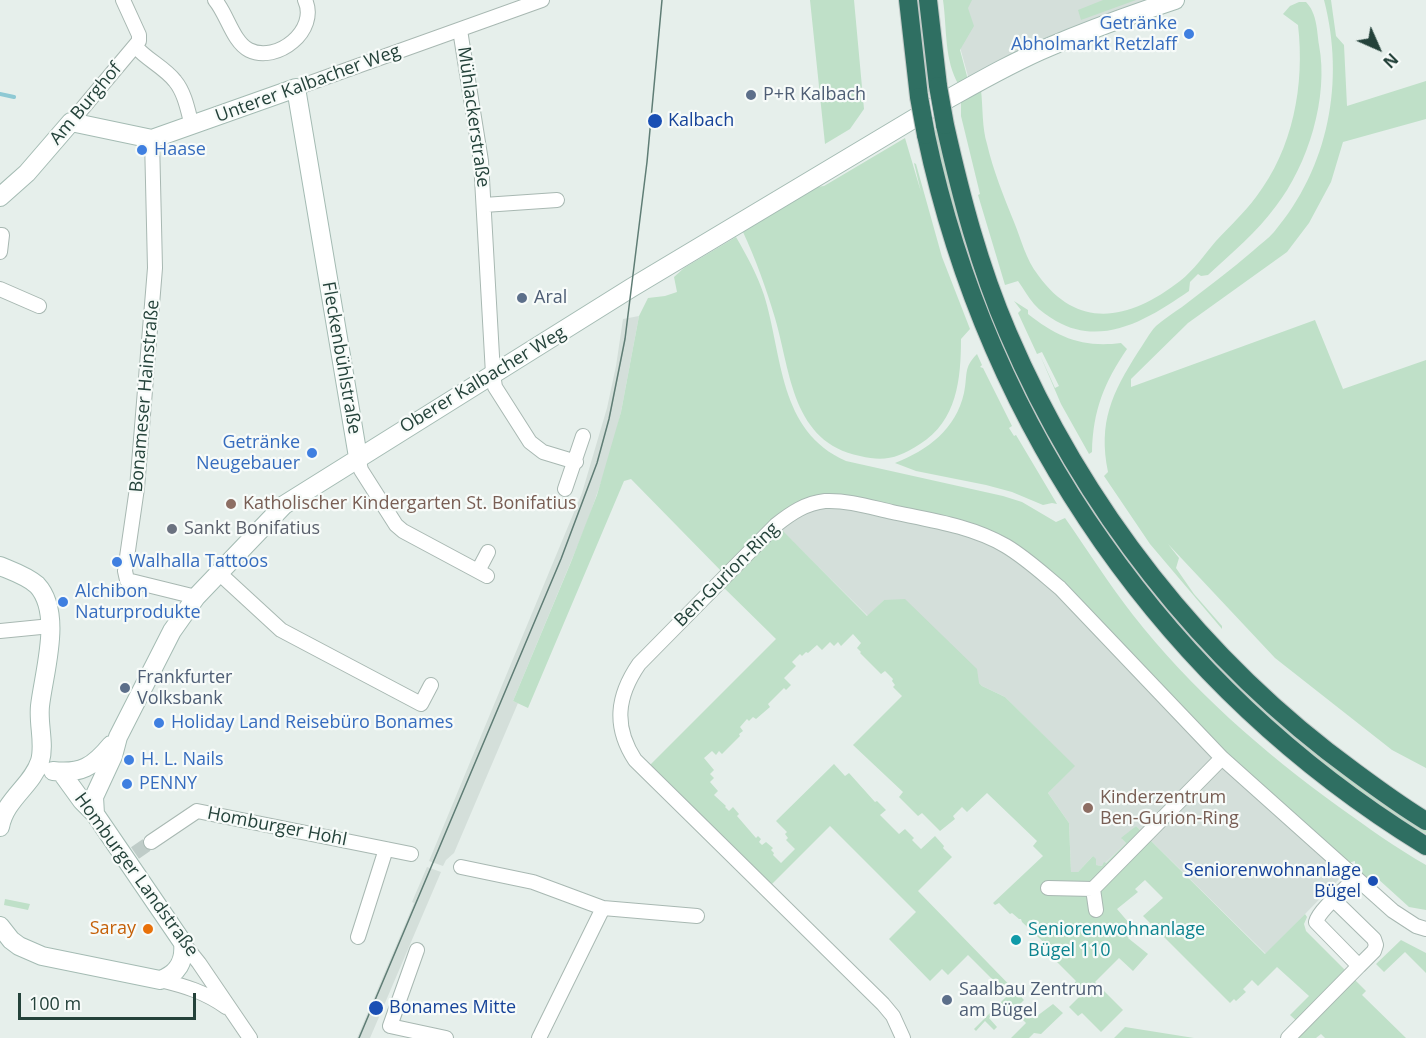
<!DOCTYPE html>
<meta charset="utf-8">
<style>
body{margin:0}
#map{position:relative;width:1426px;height:1038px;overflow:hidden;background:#e6efeb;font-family:"Open Sans",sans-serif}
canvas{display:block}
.north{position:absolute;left:1348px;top:18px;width:60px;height:60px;-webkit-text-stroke:4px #f7fbf9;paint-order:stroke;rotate:135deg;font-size:16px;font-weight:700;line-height:24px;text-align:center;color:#24423a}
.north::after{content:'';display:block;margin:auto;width:21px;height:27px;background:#24423a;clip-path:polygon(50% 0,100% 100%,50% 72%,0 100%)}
.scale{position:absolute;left:18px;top:993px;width:178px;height:27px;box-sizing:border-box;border:3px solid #24423a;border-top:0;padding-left:8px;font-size:18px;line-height:21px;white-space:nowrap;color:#24423a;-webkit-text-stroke:4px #f7fbf9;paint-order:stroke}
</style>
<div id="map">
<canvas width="1426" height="1038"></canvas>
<div class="north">N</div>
<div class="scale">100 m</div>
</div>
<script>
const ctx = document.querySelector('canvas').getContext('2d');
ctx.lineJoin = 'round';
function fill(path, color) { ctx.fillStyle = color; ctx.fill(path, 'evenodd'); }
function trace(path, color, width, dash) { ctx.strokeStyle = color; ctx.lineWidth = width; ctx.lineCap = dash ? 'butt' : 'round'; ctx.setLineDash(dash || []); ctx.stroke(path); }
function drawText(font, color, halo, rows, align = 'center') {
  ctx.font = font + ' "Open Sans",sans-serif'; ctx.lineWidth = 4.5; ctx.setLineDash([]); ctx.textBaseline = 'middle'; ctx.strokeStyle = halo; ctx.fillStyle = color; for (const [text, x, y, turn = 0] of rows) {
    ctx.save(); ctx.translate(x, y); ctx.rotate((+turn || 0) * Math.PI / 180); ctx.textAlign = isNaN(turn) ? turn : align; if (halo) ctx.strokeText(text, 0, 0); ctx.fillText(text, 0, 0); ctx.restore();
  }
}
const built = new Path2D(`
 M947 0H1175L971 87Z
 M639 316 621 412 610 456 587 523 513 701 518 703 454 853 446 860 443 866 429 861 582 493 607 408 616 366 623 319Z
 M823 501 932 520 1031 562 1347 871 1266 954 1136 826 1122 839 1126 843 1102 866 1096 865 1093 856 1078 872H1071L1069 823 1048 793 1074 766 1005 697 982 686 884 600 868 616 776 525Z
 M427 867 441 872 370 1038H357L414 903 412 902Z`);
const green = new Path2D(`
 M810 0H854L864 109 850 129 825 144Z
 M916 0H919L930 91 927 93Z
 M943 0H972L968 8 974 26 960 50 968 80 959 85C944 61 947 27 943 0Z
 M1103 0H1136L1081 20 1078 10Z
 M1324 0H1331L1336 36 1344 45 1347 106 1426 81V119L1343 142 1331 182 1309 223 1287 252 1188 323 1131 379V387L1315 320 1343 389 1426 360V768L1392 750 1275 658 1168 544 1179 558 1176 568 1194 594 1222 626V629L1150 544 1104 476 1108 472C1098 422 1112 393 1138 352 1144 344 1149 333 1156 326 1164 319 1173 313 1182 307 1206 288 1231 270 1254 250 1260 244 1268 239 1274 232 1329 167 1345 81 1324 0Z
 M1299 2H1306C1317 13 1317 31 1319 45 1329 97 1308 165 1276 206 1257 232 1232 253 1208 275L1201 276 1198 274 1190 282 1189 291C1150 318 1103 348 1056 321 1048 316 1040 311 1034 304 1028 297 1023 288 1018 281L1005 285 978 195 980 194 961 116V101L981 90C983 108 982 128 987 144 993 170 1004 197 1014 222 1021 239 1026 260 1038 275 1079 332 1131 319 1180 281 1193 271 1205 254 1216 241 1229 227 1244 213 1256 197 1293 149 1305 85 1298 25L1283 14 1290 6Z
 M937 129 954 203 984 295 1146 582 1426 830V834C1273 744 1146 608 1056 456 1031 413 1011 367 993 321 984 300 974 279 967 258 954 216 945 173 934 131Z
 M905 138 921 192 914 163 916 164 942 257 970 329 961 339C961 379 957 421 920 444 898 458 885 462 860 456 792 442 791 373 775 318 766 288 756 260 743 232L817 187 824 186Z
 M736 237C747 256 757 274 764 295 783 356 778 431 846 461L1003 496 1022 502 1056 522 1065 518C1088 551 1109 584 1133 615 1191 689 1263 752 1339 807 1367 827 1396 848 1426 865V910L1409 907 1377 878 1355 879V861L1341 865 1222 758 1060 588 970 531 823 501 777 525 867 616 884 600 905 599 977 669 979 683 982 686 1005 697 1075 766 1048 793 1069 823 1071 872H1078L1093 856 1096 859V865L1102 866 1104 862 1106 863 1126 843 1121 838 1136 826 1265 954 1305 914 1307 917 1304 924 1306 931 1366 991 1362 995 1406 1038H1325L1321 1034 1316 1038H1288L1301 1025 1290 1015 1309 996 1277 967 1258 986 1252 980 1243 989 1246 992 1236 1001 1234 999 1230 1003 1143 916 1163 898 1145 880 1135 889 1138 892 1117 909 1135 930 1128 938 1148 954 1133 971 1119 958 1095 982 1123 1010 1101 1032 1082 1013 1078 1016 1069 1007 1081 995 1072 986 1076 981 1057 962 1059 960 1053 953 1054 952 1022 922 1021 919H1019L1012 913 1010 914 999 903 995 905 993 903 1043 856 1033 846 1037 841 987 793 967 812 962 807 953 816 955 819 940 831 922 813 918 816 899 797 903 792 853 745 902 696 893 687 895 685 892 681 893 679 885 671 881 674 860 653 861 652 857 648 861 643 853 634 841 646 838 642 834 646 830 642 822 650 817 645 808 653 806 652 802 656 800 654 792 662 796 666 784 678 791 685 786 690 784 688 768 704 770 707 756 719 753 717 749 721 747 719 740 727 743 731 739 734 740 736 722 754 719 751 716 755 712 751 704 758 714 770 710 774 714 778 710 782 718 791 714 795 726 806 725 807 729 811 733 807 739 814 737 816 756 838 758 836 761 839 759 842 762 845 766 842 773 848 771 850 774 853 773 855 781 863 795 849 786 840 788 838 785 834 787 832 776 821 834 764 845 776 849 773 875 802 877 801 886 810 880 815 899 834 905 829 914 838 912 840 921 849 935 836 944 846 943 848 952 857 918 891 1024 1000 1007 1017 999 1008 989 1018 997 1027 994 1030 985 1021 976 1031 974 1029 1008 995 968 955 948 975 942 969 930 981 889 939 916 912 830 826 766 890 645 770 776 639 719 583 726 576 631 479 624 481 528 708 513 701 571 562 597 495 621 412 639 316 648 298 665 296 677 292 674 277 684 268Z
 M1014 301 1028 310V314C1057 337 1082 348 1121 343L1127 349C1104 383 1093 410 1092 452L1089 454 1061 404 1040 355 1055 388 1059 386 1042 352 1037 354 1018 313 1021 310Z
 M977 354 982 365 980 367 983 368 1012 426 1009 428 1014 436 1016 435 1057 504 1052 503 1043 505 1012 492 986 485 916 471 895 463C928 450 956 429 964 393 968 375 963 368 977 354Z
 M5 899 30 904 28 910 4 905Z
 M1401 940 1426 953V973L1405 952 1384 972 1376 964Z
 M1053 1004 1063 1013 1041 1034 1034 1033 1029 1038H1011L1026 1023 1018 1015 1025 1008 1037 1016Z
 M1125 1027 1194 1038H1114Z`);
const stream = new Path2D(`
 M0 94 14 97`);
const streetTunnel = new Path2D(`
 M135 853 151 842`);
const street = new Path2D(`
 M215 0C227 14 233 42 249 50 277 64 319 30 305 0
 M460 30 481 161 493 374 495 387 530 442 543 452 576 462
 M135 46C147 60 164 67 175 81 185 93 188 111 192 126
 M296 88 542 0
 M71 122 139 41V35L123 0
 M152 139 155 268 137 488 125 571 127 580 196 597
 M484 205 557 200
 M0 235H2L0 252
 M0 289 39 306
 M358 457 361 470 396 525 403 531 487 576
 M565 489 583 436
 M478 571 488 552
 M219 573 281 630 421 704 431 685
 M0 631 51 626
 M151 842 197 811 411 854
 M461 867 533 882 603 908 697 916
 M1048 888 1093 889 1222 758
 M1093 889 1096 910
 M1334 900 1374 939 1376 945 1374 951 1359 966 1316 922C1319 910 1345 889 1355 879
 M358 937 386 849
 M183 943 199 963 250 1038
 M417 950 390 1026 446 1038
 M160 980C185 986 205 992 226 1007
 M539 1038 603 908
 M903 1038 893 1016 883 1004 635 760C613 726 617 696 639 664L776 525C791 513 806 503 825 501 848 500 870 507 892 512 930 520 972 526 1006 546 1026 558 1042 573 1060 588L1222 758 1393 911 1416 926 1426 929
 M1288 1038 1359 966`);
const secondary = new Path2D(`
 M0 197 27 173 71 122 152 139 296 88 358 457
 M0 566C12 571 27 576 37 585 63 613 44 671 40 706 38 724 45 744 40 761 32 786 5 799 0 827
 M53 771C81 774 93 767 111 745
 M95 814 94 797 113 756 118 737 172 631 196 597 284 505 631 288 930 109C970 87 1008 64 1049 47 1091 29 1133 14 1175 0
 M0 926 11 940 19 946 42 956 160 980C178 974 185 961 183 943L95 814 82 801 61 772`);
const highway = new Path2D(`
 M908 0 919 97
 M928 0 938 86
 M945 125C961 196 979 266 1008 333 1082 506 1202 661 1355 772 1378 789 1401 806 1426 821
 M926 135C989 432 1167 687 1426 846`);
const tram = new Path2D(`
 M359 1038 561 559 597 463 609 419 625 339 647 162 662 0`);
const highwayBridge = new Path2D(`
 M938 86 945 125
 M919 97 926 135`);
const markers = [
 [1189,34,6,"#3f7fe0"],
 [751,95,6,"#5c6f8a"],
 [655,121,8,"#1a4fb4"],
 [142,150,6,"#3f7fe0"],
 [522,298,6,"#5c6f8a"],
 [312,453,6,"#3f7fe0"],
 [231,504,6,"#8d6e63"],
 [172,529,6,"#6b7280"],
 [117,562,6,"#3f7fe0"],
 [63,602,6,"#3f7fe0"],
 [125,688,6,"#5c6f8a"],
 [159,723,6,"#3f7fe0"],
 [129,760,6,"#3f7fe0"],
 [127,784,6,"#3f7fe0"],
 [1088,808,6,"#8d6e63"],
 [1373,881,6,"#1a4fb4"],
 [148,929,6,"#e8710a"],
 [1016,940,6,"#0f9aa8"],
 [947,1000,6,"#5c6f8a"],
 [376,1008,8,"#1a4fb4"]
];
const shopNames = [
 ["Getränke",1177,24,"right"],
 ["Abholmarkt Retzlaff",1177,45,"right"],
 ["Haase",154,150],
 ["Getränke",300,443,"right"],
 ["Neugebauer",300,464,"right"],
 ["Walhalla Tattoos",129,562],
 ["Alchibon",75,592],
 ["Naturprodukte",75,613],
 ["Holiday Land Reisebüro Bonames",171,723],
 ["H. L. Nails",141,760],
 ["PENNY",139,784]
];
const streetNames = [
 ["Unterer Kalbacher Weg",308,84,-20],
 ["Am Burghof",86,104,-50],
 ["Mühlackerstraße",473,117,82],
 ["Fleckenbühlstraße",341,358,80],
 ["Oberer Kalbacher Weg",483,380,-31],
 ["Bonameser Hainstraße",145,396,-85],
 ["Ben-Gurion-Ring",727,575,-45],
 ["Homburger Hohl",277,827,11],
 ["Homburger Landstraße",136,875,54]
];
const serviceNames = [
 ["P+R Kalbach",763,95],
 ["Aral",534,298],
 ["Frankfurter",137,678],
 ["Volksbank",137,699],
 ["Saalbau Zentrum",959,990],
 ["am Bügel",959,1011]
];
const transitNames = [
 ["Kalbach",668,121],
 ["Seniorenwohnanlage",1361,871,"right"],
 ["Bügel",1361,892,"right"],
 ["Bonames Mitte",389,1008]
];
const educationNames = [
 ["Katholischer Kindergarten St. Bonifatius",243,504],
 ["Kinderzentrum",1100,798],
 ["Ben-Gurion-Ring",1100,819]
];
const worshipNames = [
 ["Sankt Bonifatius",184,529]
];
const foodNames = [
 ["Saray",136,929]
];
const cultureNames = [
 ["Seniorenwohnanlage",1028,930],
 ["Bügel 110",1028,951]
];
fill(built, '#d4dfda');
fill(green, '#bfe0c8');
trace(stream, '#8ec9d4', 4);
trace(streetTunnel, '#bfccc8', 14, [14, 7]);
trace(street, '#a8b8b2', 16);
trace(secondary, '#a4bbb3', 20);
trace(highway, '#c2cac8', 20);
trace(street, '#fff', 14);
trace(secondary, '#fff', 18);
trace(highway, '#2f6f62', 18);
trace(tram, '#5f7d75', 1.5);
trace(highwayBridge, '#c2cac8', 20, []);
trace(highwayBridge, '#2f6f62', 18);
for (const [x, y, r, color] of markers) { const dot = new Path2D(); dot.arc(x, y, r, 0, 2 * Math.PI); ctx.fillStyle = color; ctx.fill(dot); trace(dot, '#f7fbf9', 2); }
drawText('18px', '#366cbe', '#f7fbf9', shopNames, 'left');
drawText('18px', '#24423a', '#f7fbf9', streetNames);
drawText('18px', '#4e5e75', '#f7fbf9', serviceNames, 'left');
drawText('18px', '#164399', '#f7fbf9', transitNames, 'left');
drawText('18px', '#785e54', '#f7fbf9', educationNames, 'left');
drawText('18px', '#5b616d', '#f7fbf9', worshipNames, 'left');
drawText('18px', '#c56008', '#f7fbf9', foodNames, 'right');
drawText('18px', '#0d838f', '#f7fbf9', cultureNames, 'left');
</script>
